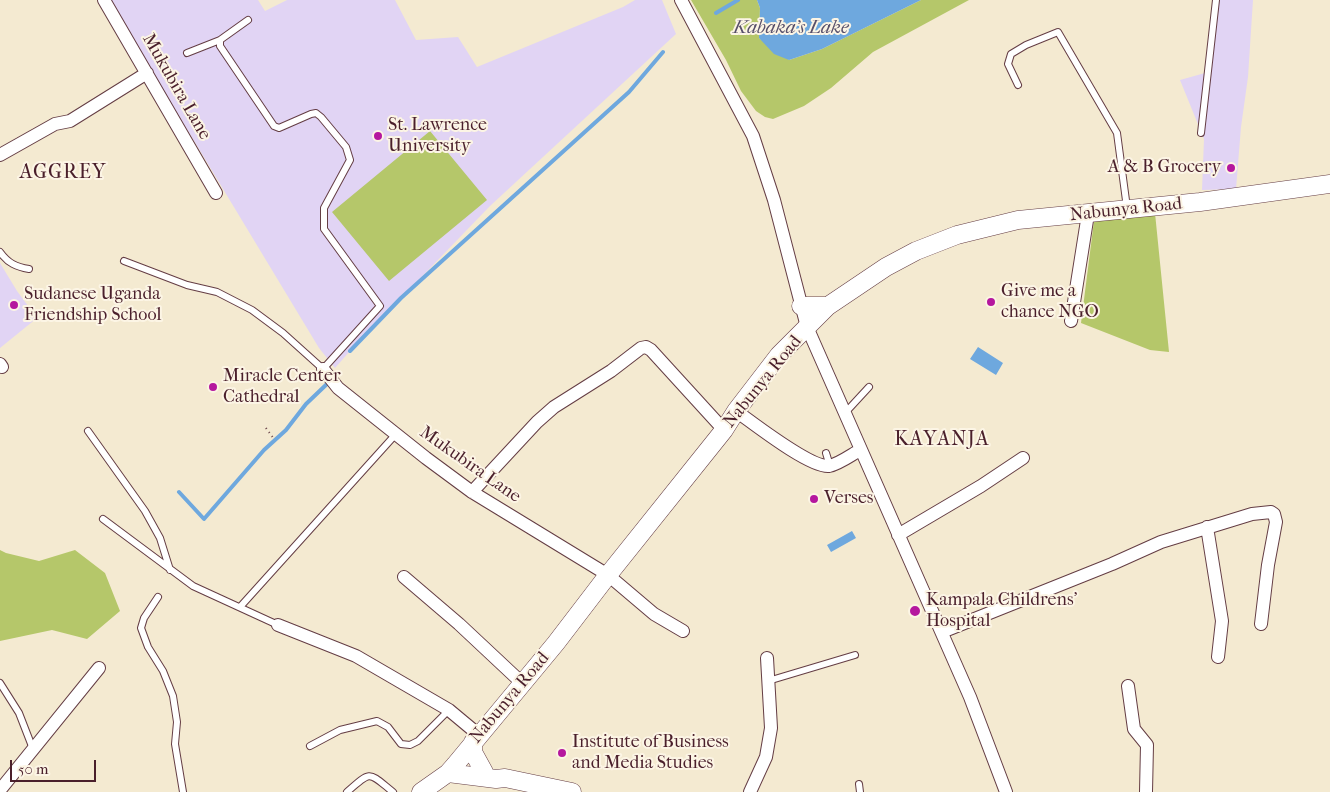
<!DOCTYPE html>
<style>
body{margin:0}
#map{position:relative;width:1330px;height:792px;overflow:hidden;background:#f4ead1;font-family:"IM FELL French Canon",serif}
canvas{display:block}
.scale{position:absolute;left:10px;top:760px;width:86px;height:22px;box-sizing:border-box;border:2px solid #4a1f2b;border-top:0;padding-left:6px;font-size:15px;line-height:18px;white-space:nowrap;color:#4a1f2b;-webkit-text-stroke:4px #fcf5e5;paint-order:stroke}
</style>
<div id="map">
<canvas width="1330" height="792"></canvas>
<div class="scale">50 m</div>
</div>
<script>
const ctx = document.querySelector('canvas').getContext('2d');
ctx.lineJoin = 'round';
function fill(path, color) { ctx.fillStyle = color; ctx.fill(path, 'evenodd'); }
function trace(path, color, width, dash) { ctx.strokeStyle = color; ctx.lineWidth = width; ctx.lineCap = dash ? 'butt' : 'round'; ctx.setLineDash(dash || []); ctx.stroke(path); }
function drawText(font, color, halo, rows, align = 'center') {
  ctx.font = font + ' "IM FELL French Canon",serif'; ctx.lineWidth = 4; ctx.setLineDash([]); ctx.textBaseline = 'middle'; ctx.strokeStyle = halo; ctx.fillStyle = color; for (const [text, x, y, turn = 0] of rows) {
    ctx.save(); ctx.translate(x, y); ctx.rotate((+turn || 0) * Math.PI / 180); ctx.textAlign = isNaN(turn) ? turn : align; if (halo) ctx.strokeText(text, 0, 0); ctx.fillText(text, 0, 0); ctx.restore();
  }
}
const built = new Path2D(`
 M109 0H258L265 11 287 0H395L416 40 458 37 477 67 623 7 635 0H662L676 34 490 206 350 351 335 368 319 348Z
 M1213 0H1253L1248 77 1241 127 1236 189 1202 190 1204 139 1180 80 1205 73Z
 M0 263 17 291 37 318 0 348Z`);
const green = new Path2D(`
 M691 0H757L760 8 759 38 789 60 822 49 921 0H969L873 52 831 88 804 106 773 119 765 117 756 111 741 91 726 60Z
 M430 131 487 200 389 281 332 212Z
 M1155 213 1169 352 1150 350 1081 323 1094 221Z
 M0 550 6 553 39 561 75 550 105 573 120 611 87 639 52 630 0 641Z`);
const water = new Path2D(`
 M757 0H921L822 49 789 60 774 54 759 38 760 8Z
 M978 347 1003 363 996 375 970 359Z
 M852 531 856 538 831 552 827 545Z`);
const stream = new Path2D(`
 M716 13 738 0
 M350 351 401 298 629 92 663 52
 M179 492 204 519 264 450 286 430 306 404 328 383`);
const path = new Path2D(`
 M266 428 274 439`);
const lane = new Path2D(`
 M187 53 220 40 248 20
 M1018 85 1008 64 1011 54 1026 45 1058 32 1117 133 1127 208
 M1201 133 1216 0
 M0 252C8 263 16 267 29 269
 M124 261 187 285 217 292 252 310 283 333 323 369 380 306 324 229V208L350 160 346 147 321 117 316 113 311 114 279 128 274 126 220 46V40
 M845 413 869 387
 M88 431 145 511 160 538 170 570
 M826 453 830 466
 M103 519 193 586 278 625
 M158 597 144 618 141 628 148 647 163 671 173 696 177 722 175 744 183 792
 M240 607 396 434
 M768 681 855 655
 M0 683 19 713 33 749
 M310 746 340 730 377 721 388 727 401 744 410 745 418 741 449 710
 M859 784 860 792
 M347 792C372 770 368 772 393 792`);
const street = new Path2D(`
 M104 0 216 193
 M681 0 753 136 774 200 807 327 970 697 1006 792
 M0 155 55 124 70 121 147 73
 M1071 321 1088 214
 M0 364 2 367
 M323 369 338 388 426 458 472 492 608 575 654 614 683 631
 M736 411C753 423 810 468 829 466 839 464 851 455 860 450
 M472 492 537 422 554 407 611 371 641 348 646 347 651 350 724 430
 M1207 527 1222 621 1218 657
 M898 535 981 486 1023 458
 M404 577 459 624 522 683
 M278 625 356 656 449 710 479 735
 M942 632 1112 564 1161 542 1252 514 1271 512 1274 514 1276 522 1268 565 1261 624
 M1128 686 1134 729 1147 745 1146 792
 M0 790 99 668
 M750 792 766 757 771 728 767 658`);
const secondary = new Path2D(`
 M801 306H828
 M473 742V752L484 772
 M448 773 496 779 505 778 572 792
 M421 792 448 773 455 765 556 643 608 575 724 430 736 411 779 355 828 306 886 267 916 251 957 235 1018 220 1200 202 1330 184`);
const markers = [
 [378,136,5,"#b5179e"],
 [1231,168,5,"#b5179e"],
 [991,302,5,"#b5179e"],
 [14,305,5,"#b5179e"],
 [213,387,5,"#b5179e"],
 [814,499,5,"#b5179e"],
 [915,611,6,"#b5179e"],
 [562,753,5,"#b5179e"]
];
const streetNames = [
 ["Mukubira Lane",176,87,60],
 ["Nabunya Road",1126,210,-6],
 ["Nabunya Road",763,382,-51],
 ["Mukubira Lane",470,465,35],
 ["Nabunya Road",510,698,-50]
];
const poiNames = [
 ["St. Lawrence",388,126],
 ["University",388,147],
 ["A & B Grocery",1221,168,"right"],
 ["Give me a",1001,292],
 ["chance NGO",1001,313],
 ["Sudanese Uganda",24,295],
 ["Friendship School",24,316],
 ["Miracle Center",223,377],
 ["Cathedral",223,398],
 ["Verses",824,499],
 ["Kampala Childrens'",926,601],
 ["Hospital",926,622],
 ["Institute of Business",572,743],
 ["and Media Studies",572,764]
];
const waterNames = [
 ["Kabaka's Lake",791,28]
];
const quarterNames = [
 ["AGGREY",63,173],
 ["KAYANJA",942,440]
];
fill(built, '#e1d4f4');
fill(green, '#b5c76a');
fill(water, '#6ea8de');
trace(stream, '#6ea8de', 4);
trace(lane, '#643d44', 8);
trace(street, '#643d44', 14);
trace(secondary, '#643d44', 19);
trace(path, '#643d44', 2, [1, 4]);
trace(lane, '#fff', 6);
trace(street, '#fff', 12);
trace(secondary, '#fff', 18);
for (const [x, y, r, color] of markers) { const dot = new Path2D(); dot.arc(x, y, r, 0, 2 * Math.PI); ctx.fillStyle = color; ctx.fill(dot); trace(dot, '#fcf5e5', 2); }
drawText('18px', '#4a1f2b', '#fcf5e5', streetNames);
drawText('18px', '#4a1f2b', '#fcf5e5', poiNames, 'left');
drawText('italic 19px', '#574f6a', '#fcf5e5', waterNames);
ctx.letterSpacing = '1px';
drawText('20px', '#4a1f2b', '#fcf5e5', quarterNames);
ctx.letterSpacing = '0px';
</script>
